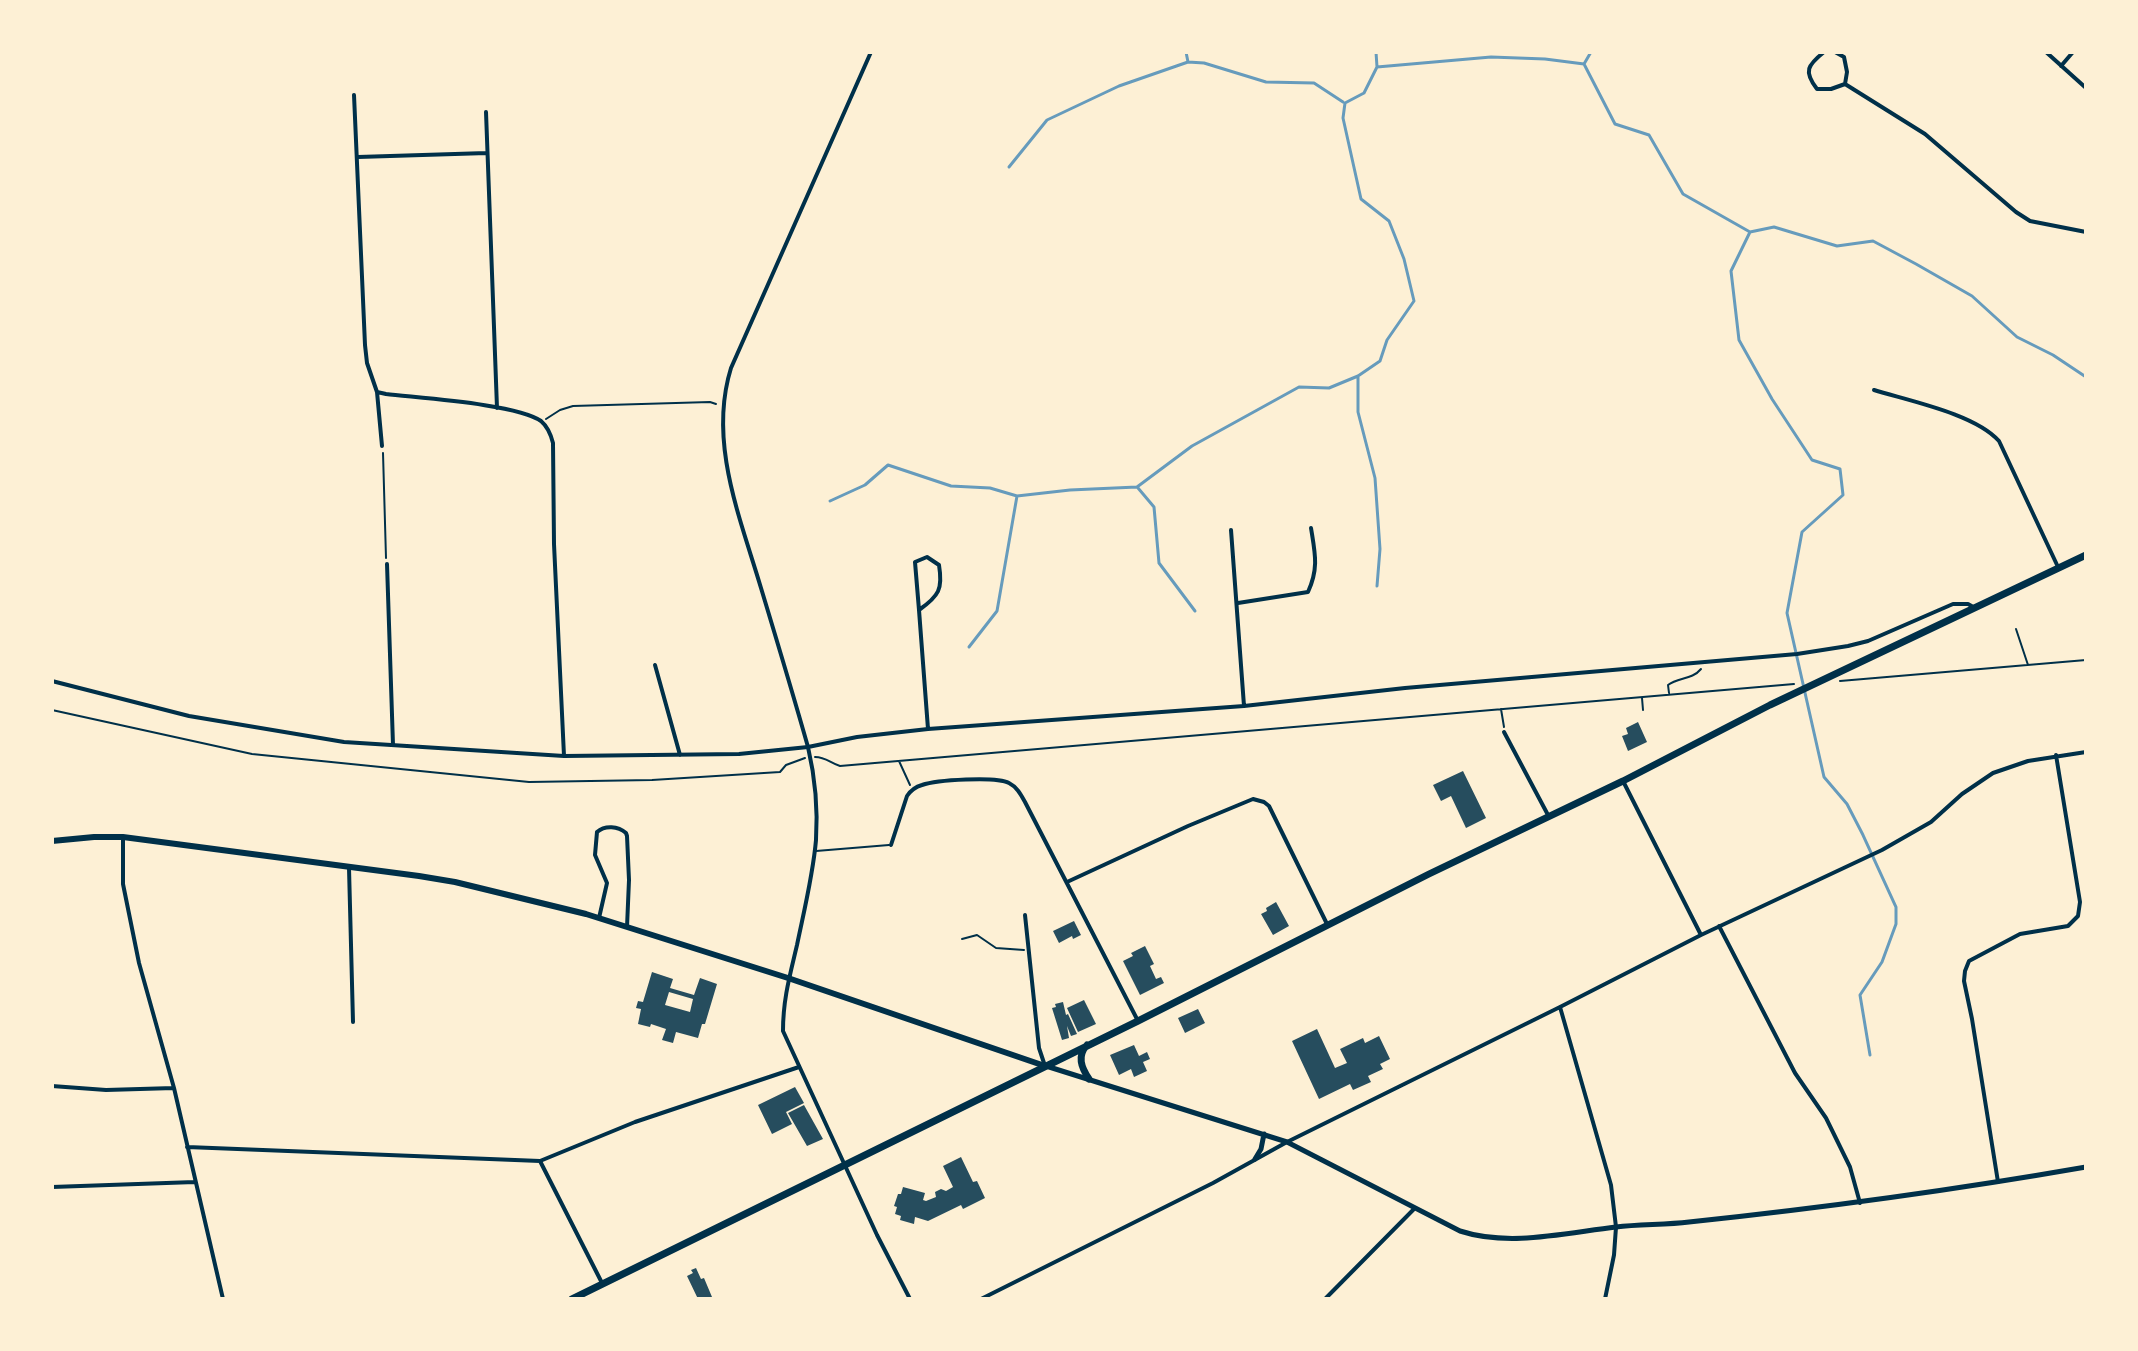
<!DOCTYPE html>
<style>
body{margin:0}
#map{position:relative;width:2138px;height:1351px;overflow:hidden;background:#fdf0d5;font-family:"PT Sans Narrow",sans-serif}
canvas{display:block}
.frame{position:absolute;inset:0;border:54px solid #fdf0d5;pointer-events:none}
</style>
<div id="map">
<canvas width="2138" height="1351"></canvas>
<div class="frame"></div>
</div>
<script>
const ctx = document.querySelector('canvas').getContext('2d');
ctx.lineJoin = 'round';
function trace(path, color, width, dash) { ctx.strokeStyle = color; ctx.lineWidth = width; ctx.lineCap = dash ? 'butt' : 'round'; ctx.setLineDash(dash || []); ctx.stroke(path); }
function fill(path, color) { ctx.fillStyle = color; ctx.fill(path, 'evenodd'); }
const stream = new Path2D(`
 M1186 52 1188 62
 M1376 52 1377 67
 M1591 52 1584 64 1615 124 1649 135 1683 194 1750 232 1774 227 1837 246 1873 241 1916 264 1972 296 2017 337 2053 355 2086 377
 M1009 167 1047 120 1119 86 1188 62 1204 63 1266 82 1314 83 1343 102
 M1750 232 1731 271 1739 340 1772 399 1812 460 1840 469 1843 495 1802 532 1787 613 1824 777 1847 804 1863 835 1896 907V924L1882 962 1860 995 1870 1055
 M1358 377V412L1375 478 1380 549 1377 586
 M1138 488 1154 507 1159 563 1195 611
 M830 501 865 485 888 465 951 486 990 488 1017 496
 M969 647 997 611 1017 496 1070 490 1137 487 1192 446 1299 387 1329 388 1358 376 1380 361 1387 340 1414 301 1404 259 1389 221 1361 199 1343 118 1345 103 1364 93 1377 67 1491 57 1545 59 1584 64`);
const building = new Path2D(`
 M1638 722 1647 742 1628 751 1622 736 1628 734 1626 728Z
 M1463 771 1486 818 1466 828 1451 796 1441 801 1433 785Z
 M1276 902 1289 926 1273 935 1261 914 1267 911 1266 908Z
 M1074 921 1081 935 1073 939 1072 936 1059 943 1053 931Z
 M1145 946 1154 964 1150 966 1156 979 1161 977 1164 983 1140 995 1123 961 1133 956 1131 953Z
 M652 972 673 979 670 988 694 995 700 978 717 984 705 1024H702L698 1038 676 1032 673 1043 662 1040 666 1029 651 1024 650 1027 638 1024 641 1009 636 1008 638 1001 643 1002ZM669 992 693 999 690 1012 665 1005Z
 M1084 1000 1096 1024 1078 1032 1067 1008Z
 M1063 1002 1066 1015 1068 1014 1077 1034 1071 1036 1067 1026 1069 1038 1062 1040 1052 1008 1056 1007 1055 1004Z
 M1198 1009 1205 1023 1185 1033 1178 1018Z
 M1317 1029 1335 1068 1347 1063 1340 1049 1363 1038 1365 1043 1379 1036 1390 1059 1380 1064 1383 1069 1368 1076 1371 1082 1353 1090 1350 1084 1319 1099 1292 1041Z
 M1134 1045 1139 1056 1147 1052 1150 1059 1143 1062 1147 1071 1134 1077 1131 1069 1119 1075 1110 1055Z
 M795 1087 804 1103 786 1112 792 1124 772 1134 758 1105Z
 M804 1105 823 1139 807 1146 788 1113Z
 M961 1157 973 1182 977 1181 985 1198 963 1209 961 1205 928 1221 915 1217 914 1224 900 1220 901 1216 895 1214 897 1207 894 1206 898 1194H901L903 1187 925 1193 923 1200 926 1201 936 1197 935 1192 941 1189 946 1191 953 1187 943 1166Z
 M696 1268 701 1279 704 1278 712 1297 707 1299H698L687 1276 693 1273 691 1270Z`);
const path = new Path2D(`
 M546 419 560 410 573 406 710 402 716 404
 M383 453 386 558
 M2016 629 2028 665
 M1840 681 2086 660
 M1669 693 1668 685C1678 677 1692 680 1701 669
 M1642 698 1643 710
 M1501 709 1504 727
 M52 710 252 754 529 782 652 780 780 772 786 765 805 758
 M815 757C826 757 830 763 840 766L1794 684
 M899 761 910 785
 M962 939 977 935 996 948 1024 950`);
const service = new Path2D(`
 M816 851 889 845`);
const minor = new Path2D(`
 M871 52 731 368C708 442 740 517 761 588 777 641 793 694 808 747 815 777 818 809 816 840 813 875 804 911 797 945 790 975 783 999 783 1031L877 1235 910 1299
 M1824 52H1835L1844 57 1847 72 1845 84 1831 89H1817C1803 71 1808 65 1824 52Z
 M2046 52 2086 88
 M2061 66 2073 52
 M1845 84 1925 134 2016 212 2030 221 2086 232
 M354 95 365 345 367 363 377 392 382 446
 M486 112 497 408
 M358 157 487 153
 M1874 390C1910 401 1975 414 1999 441L2058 567
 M377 392 386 394C419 398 517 404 541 421 548 427 551 435 553 443L554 544 564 756
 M1231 530 1244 706
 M927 557 939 565C943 589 939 596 919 610L915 562Z
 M387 564 393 745
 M1238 603 1308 592C1319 568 1315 553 1311 528
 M919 610 928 729
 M655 665 680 755
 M52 681 189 716 344 742 564 756 739 754 808 747 857 737 928 729 1244 706 1405 688 1797 654 1848 646 1868 641 1953 604H1968L1975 608
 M1504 732 1548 815
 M1623 781 1701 935
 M123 837V884L139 963 174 1088 223 1299
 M891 845 907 796C911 790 915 787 922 785 936 780 996 776 1009 783 1017 787 1021 795 1025 802L1138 1021
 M349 868 353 1022
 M1067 882 1188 826 1253 799 1264 802 1269 806 1327 924
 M1025 915 1039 1048 1045 1066
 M599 918 607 883 595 855 597 832C605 825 618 826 626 833L627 836 629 880 627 927
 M1719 926 1795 1073 1826 1118 1850 1167 1860 1203
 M1560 1007 1611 1185 1616 1227 1614 1255 1605 1299
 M52 1086 106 1090 174 1088
 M187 1147 540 1161 635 1122 799 1067
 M540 1161 602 1283
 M1998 1182 1972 1019 1964 981 1965 971 1969 961 2020 934 2068 926 2078 916 2080 902 2056 755
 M52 1187 195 1182
 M981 1299 1213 1183 1287 1142 1560 1007 1701 935 1882 850 1931 822 1962 794 1993 773 2028 761 2086 752
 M1325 1299 1414 1209`);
const tertiary = new Path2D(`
 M1046 1066 1287 1142 1460 1231C1509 1247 1565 1233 1616 1227 1640 1224 1665 1225 1689 1222 1822 1208 1954 1190 2086 1167
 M1255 1159 1261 1149 1264 1134`);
const secondary = new Path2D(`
 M52 841 94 837H123L419 876 455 882 586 914 788 978 1045 1066`);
const primary = new Path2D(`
 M1087 1045C1077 1056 1081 1067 1089 1079
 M572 1299 1138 1021 1429 874 1623 781 1770 705 2086 555`);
trace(stream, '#669bbc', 3);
fill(building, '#264d5e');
trace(path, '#003049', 2);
trace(service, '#003049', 2);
trace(minor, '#003049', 4);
trace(tertiary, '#003049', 5);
trace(secondary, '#003049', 6);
trace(primary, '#003049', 7);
</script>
